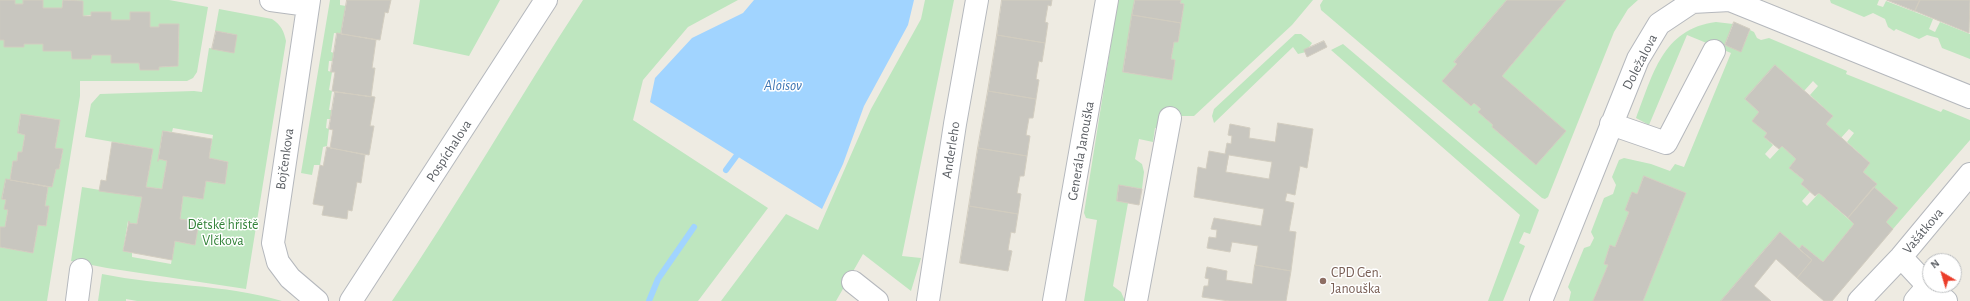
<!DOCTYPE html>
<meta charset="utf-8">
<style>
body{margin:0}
#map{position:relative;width:1970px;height:301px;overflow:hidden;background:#eeebe2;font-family:"Alegreya Sans",sans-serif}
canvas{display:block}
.north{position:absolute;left:1922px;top:253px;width:40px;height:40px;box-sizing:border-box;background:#fff;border:1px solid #bdbfc1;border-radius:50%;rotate:322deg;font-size:11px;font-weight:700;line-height:16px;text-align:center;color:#5a5e63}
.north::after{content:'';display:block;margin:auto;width:14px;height:18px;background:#eb3d2a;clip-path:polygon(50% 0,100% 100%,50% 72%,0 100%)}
</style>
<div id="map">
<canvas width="1970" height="301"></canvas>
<div class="north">N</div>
</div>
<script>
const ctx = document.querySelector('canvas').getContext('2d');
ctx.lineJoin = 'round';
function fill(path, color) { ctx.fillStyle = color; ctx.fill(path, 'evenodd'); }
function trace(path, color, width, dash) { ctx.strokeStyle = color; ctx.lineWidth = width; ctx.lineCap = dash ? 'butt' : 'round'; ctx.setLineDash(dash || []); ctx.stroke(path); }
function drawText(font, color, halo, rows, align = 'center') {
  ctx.font = font + ' "Alegreya Sans",sans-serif'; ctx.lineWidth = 3; ctx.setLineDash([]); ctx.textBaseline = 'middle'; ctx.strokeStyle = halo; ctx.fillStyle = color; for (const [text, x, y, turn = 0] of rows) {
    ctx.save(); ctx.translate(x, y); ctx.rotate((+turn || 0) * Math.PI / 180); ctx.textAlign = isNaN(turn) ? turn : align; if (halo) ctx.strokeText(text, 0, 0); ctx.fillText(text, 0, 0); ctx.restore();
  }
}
const green = new Path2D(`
 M15 0H169L208 7 197 72 193 78 187 81H80V96L47 301H0V247L33 253 38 225 46 226 49 206H45L48 187H52L56 169H59L63 150 55 148 60 120 21 114 18 133 25 135 22 152H18L17 161H13L10 180H6L2 199 6 200 8 210 5 227H0V40H4V47H24V44H43V51H71L72 59H91L92 55H111L139 63 140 70H159V67L178 66 179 24H159V27H150V12H130V20H111V12L83 16 82 1 63 0 62 8H43V0H23V4H15Z
 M330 0H340V5L346 6 341 34 334 33 331 52 334 53 333 61H329L328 71 332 72 329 90 332 91 329 110H332L331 119H327L326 128 329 129 327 146 323 147 320 165H314L312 175 301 173Z
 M420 0H500L469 56 413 44Z
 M583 0H738L688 27 643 80 633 120 768 208 698 301H392C459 203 518 99 583 0Z
 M925 0H954L902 256 921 258 911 291 863 254 836 301H721L786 214 818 230 871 109 921 19Z
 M1118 0H1135L1123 72 1172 80 1175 60 1171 59 1174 42H1178L1184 4 1180 3 1181 0H1313L1292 25 1194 116H1181L1175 131 1155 128 1153 142 1139 139 1135 159 1142 164 1144 172 1142 189 1119 185 1117 201 1128 203 1113 286 1121 292 1125 301H1084L1097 220 1086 218 1084 213Z
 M1323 0H1507L1454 62 1457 64 1442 81 1471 106 1474 103 1481 109 1478 112 1493 125 1492 127 1536 165 1565 131 1502 76 1566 0H1638L1628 9 1614 32 1548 197 1545 199 1542 198 1321 10 1320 5Z
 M1830 0H1879L1877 5 1883 7 1886 1 1933 19 1929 29 1935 32 1940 22 1970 34V59L1942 48 1938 38 1927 35 1919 39 1896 29 1894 31 1888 27 1885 19 1873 13 1864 17 1831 3Z
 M219 9 272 19C281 25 284 31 286 41L246 289 107 268 71 261 82 187 142 197 137 224 129 223 128 221 123 251 132 253V257L171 264 175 241 195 245 199 222 180 219 183 196 202 199 206 181 225 184 228 162 209 158 213 135 173 128 172 132 163 131 158 161 159 159 167 161 162 189 146 187 153 149 85 137 91 104 100 94 194 91 202 92 209 48 233 52 236 35 215 31Z
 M1716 22 1733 24 1725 45 1741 51 1750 30 1754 32 1757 38 1761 40 1769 38 1847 71 1846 74 1941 112 1943 109 1970 120V140L1893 229 1886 222 1898 208 1874 187 1877 184 1863 172 1870 163 1847 142 1854 133 1849 129 1841 138 1826 124 1833 116 1810 95 1818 86 1813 81 1804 91 1775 65 1745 99 1759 112 1753 121 1767 133 1764 137 1773 145 1765 154 1770 159 1782 146 1796 159 1789 168 1804 180 1801 184 1810 192 1802 201 1807 206 1819 193 1854 224 1823 262 1802 245 1799 249 1780 232 1721 301H1643L1686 193 1644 176 1637 194 1632 193 1625 210 1629 212 1615 247 1610 245 1604 264 1608 265 1593 301H1569L1571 292 1568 287 1584 248 1590 246 1594 238 1591 232 1604 198 1613 194 1616 185 1612 177 1619 160 1624 158 1651 164 1670 171 1675 164 1684 167 1731 53 1687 35 1649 125 1636 118C1653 75 1662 29 1716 22Z
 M1295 34H1301L1312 43 1306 52 1298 54 1293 47 1214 123 1212 116 1214 109Z
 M1343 44 1539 210 1530 234 1524 232 1519 243 1525 246 1503 301H1488L1520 215 1331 50Z
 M102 274C161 286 224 284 282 301H137L126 299V301H98Z`);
const water = new Path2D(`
 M754 0H914L908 25 864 106 843 164 822 209 650 102 655 78 692 38 743 13Z`);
const stream = new Path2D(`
 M726 170 737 155
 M649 301 658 279 694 227`);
const building = new Path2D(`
 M0 0H15V4H23V0H43V8H62L63 0 83 1V16H91V12H111V20H130V12H150V27H159V24H179L178 66 159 67V70H140L139 63H111V55H92L91 59H72L71 51H43V44H24V47H4V40H0Z
 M347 0H391L388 13 385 12 380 40 341 34Z
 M1002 0H1052L1051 6 1048 5 1045 22 1048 23 1045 43 997 35Z
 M1135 0H1181L1180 3 1184 4 1181 23 1132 15Z
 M1507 0H1566L1502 76 1566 131 1536 165 1492 127 1493 125 1478 112 1481 109 1474 103 1471 106 1442 81 1457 64 1454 62Z
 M1887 0H1920L1915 11Z
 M1920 0H1970L1969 33 1915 11Z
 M1132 15 1181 23 1178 42H1174L1171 59 1175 60 1172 80 1123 72Z
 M1734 22 1750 29 1741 52 1725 45Z
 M216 31 237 35 234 53 212 49Z
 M337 33 376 40 372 68H375L371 97 332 91 335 72H331Z
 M997 35 1045 43 1042 62 1039 61 1036 79 1039 80 1036 99 988 91Z
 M1324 41 1327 47 1307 57 1304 50Z
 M1775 65 1833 116 1826 124 1870 163 1863 172 1877 184 1848 218 1819 193 1815 196 1801 184 1804 180 1789 168 1796 159 1782 146 1779 149 1764 137 1767 133 1752 121 1759 112 1745 99Z
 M988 91 1036 99 1033 118H1029L1026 135 1030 136 1027 156 978 148Z
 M335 92 375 97 370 126H374L369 155 330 148 333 130 329 129Z
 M21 114 60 120 55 148 63 149 59 169H56L52 187 10 180 13 161H17L18 152H22L25 135 18 133Z
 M1278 123 1313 129 1307 168 1300 166 1295 195 1287 193 1285 201 1294 203 1289 231 1296 232 1291 271 1255 265 1258 246 1232 242 1230 252 1207 248 1209 237 1216 238 1217 230 1211 229 1214 218 1261 226 1264 209 1194 197 1198 167 1206 169 1209 151 1225 154 1227 143 1231 144 1232 136 1228 135 1230 124 1250 128 1249 138 1275 142ZM1229 155 1272 162 1269 179 1226 172Z
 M163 131 212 139 209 158 228 162 225 184 206 181 203 199 183 196 180 219 199 222 195 245 175 241 172 260 123 251 129 221V223L137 224 142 197 99 191 101 180 106 181 112 142 153 149 146 187 162 189 167 161 159 159 158 161Z
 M327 147 365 155 361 183 357 182 352 211 348 210 347 219 322 215 324 206 313 204 320 165 323 166Z
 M978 148 1027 156 1024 176H1020L1017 193 1021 194 1018 214 969 206Z
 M1644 176 1686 193 1643 301H1593L1608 265 1604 264 1610 245 1615 247 1629 212 1625 210 1632 192 1637 194Z
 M6 179 48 187 45 206H49L46 226 38 225 33 253 0 247V227H5L8 210 4 209 6 200 2 199Z
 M1119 185 1142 189 1139 205 1117 201Z
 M1874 187 1898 208 1886 222 1893 229 1832 301H1824L1797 278 1812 260 1799 249 1802 245 1823 262 1854 224 1848 218Z
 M969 206 1018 214 1015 233 1011 232 1008 250 1012 251 1008 271 960 263Z
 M1780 232 1812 260 1797 278 1776 259 1754 286 1771 301H1721Z
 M1255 265 1291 271 1286 301H1229L1202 297 1204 286H1208L1209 279 1205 278 1207 267 1227 271 1226 280 1252 284Z`);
const minor = new Path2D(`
 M271 0 308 5
 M309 0 273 243 278 262 290 278 317 301
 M1611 124 1666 143 1714 51
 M1901 257 1928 286 1946 301
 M853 282 877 301
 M77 301 81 270
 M351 301 546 0
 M928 301 955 124 977 0
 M1054 301 1107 0
 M1136 301 1170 118
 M1541 301 1638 59 1659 24 1692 2 1730 0 1970 97
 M1859 301 1901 257 1970 174
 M1915 301 1928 286`);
const markers = [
 [1323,281,4,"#8d6e63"]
];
const streetNames = [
 ["Doležalova",1640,62,-63],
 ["Anderleho",951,150,-81],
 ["Pospíchalova",449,151,-57],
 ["Generála Janouška",1081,151,-80],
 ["Bojčenkova",285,159,-82],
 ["Vašátkova",1923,231,-50]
];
const parkNames = [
 ["Dětské hřiště",223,225],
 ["Vlčkova",223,241]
];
const educationNames = [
 ["CPD Gen.",1331,273],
 ["Janouška",1331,289]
];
const waterNames = [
 ["Aloisov",783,85]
];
fill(green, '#bee6bf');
fill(water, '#a1d4ff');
trace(stream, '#a1d4ff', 6);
fill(building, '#c8c6bf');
trace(building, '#d2cdc0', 1);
trace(minor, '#b5b8bd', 24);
trace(minor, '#fff', 22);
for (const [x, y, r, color] of markers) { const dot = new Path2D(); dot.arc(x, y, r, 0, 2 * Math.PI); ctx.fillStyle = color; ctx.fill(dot); trace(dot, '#fff', 1.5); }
drawText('14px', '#5a5e63', '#fff', streetNames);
drawText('14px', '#328238', '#fff', parkNames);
drawText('14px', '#785e54', '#fff', educationNames, 'left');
drawText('italic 15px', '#3c74b2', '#fff', waterNames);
</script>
